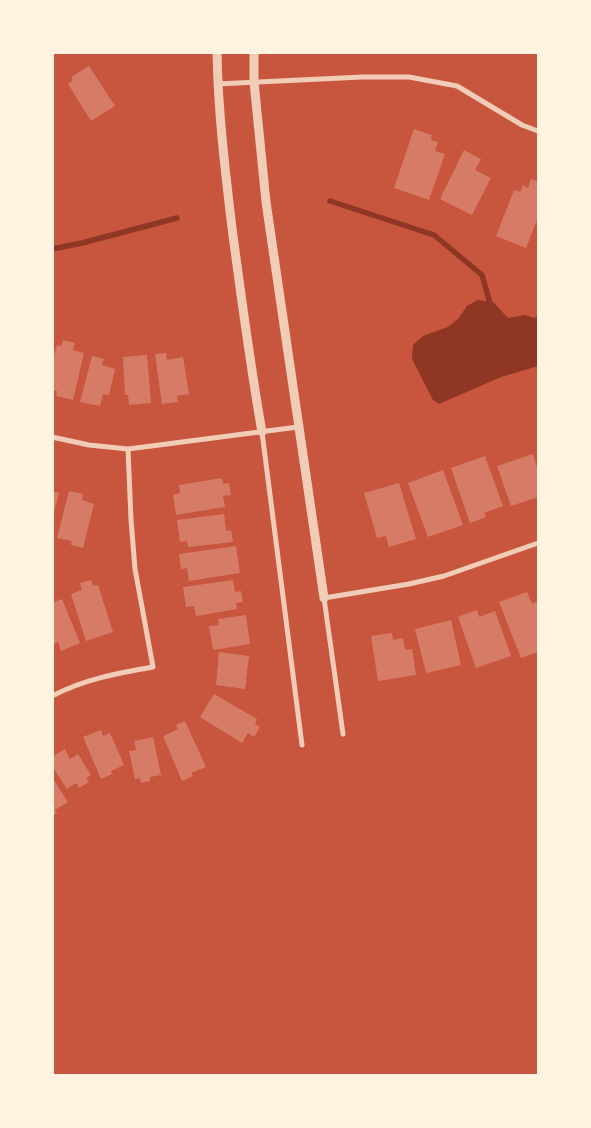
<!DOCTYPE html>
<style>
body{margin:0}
#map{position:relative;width:591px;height:1128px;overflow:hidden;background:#c8553d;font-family:Roboto,sans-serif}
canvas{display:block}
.frame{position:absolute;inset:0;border:54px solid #fff3e0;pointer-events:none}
</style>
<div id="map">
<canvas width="591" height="1128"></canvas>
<div class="frame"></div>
</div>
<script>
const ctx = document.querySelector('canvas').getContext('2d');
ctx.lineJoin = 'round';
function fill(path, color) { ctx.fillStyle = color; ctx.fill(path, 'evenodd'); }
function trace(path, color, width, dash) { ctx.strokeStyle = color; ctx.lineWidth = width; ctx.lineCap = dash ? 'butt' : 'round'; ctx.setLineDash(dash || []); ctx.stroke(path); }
const water = new Path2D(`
 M478 300 493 302 508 318 525 315 534 318 538 316V366L501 377 439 404 433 400 412 359 413 345 423 336 448 327 458 319 467 306Z`);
const stream = new Path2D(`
 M330 201 434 235 482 275 491 307
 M52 249 82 243 177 218`);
const building = new Path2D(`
 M89 66 115 106 91 121 68 84 73 80 71 77Z
 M414 129 432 135 431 140 438 142 435 151 445 154 429 200 394 188Z
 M464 150 481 159 475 170 491 178 472 215 440 199Z
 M531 179 538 182V217L526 248 496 236 514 190 520 192 523 185 528 188Z
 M63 340 75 343 73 350 84 353 73 400 56 396 57 391 52 390V363L57 345 61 346Z
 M166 353 167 360 183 357 189 394 177 396 178 402 162 404 155 354Z
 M147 355 151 403 129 405 128 395H125L123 357Z
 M92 356 104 359 102 365 115 369 109 395 103 394 100 406 80 402Z
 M533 454 538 471V497L511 506 497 466Z
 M485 456 503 506 484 513 486 517 470 523 451 468Z
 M443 470 463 525 428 537 408 483Z
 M222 478 223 484 229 483 231 495 223 496 225 507 176 515 173 495 180 493 179 485Z
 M399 483 416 539 389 547 386 536 377 538 364 493Z
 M52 491 59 493 53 516H52Z
 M69 491 83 494 82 500 94 504 83 548 71 545 72 541 57 538Z
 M224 514 226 531 231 530 233 542 188 547 187 541 180 542 177 520Z
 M236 546 240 573 189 581 187 568 181 569 179 554Z
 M91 580 93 586 98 585 113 632 86 641 71 594 82 590 80 583Z
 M233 580 235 592 241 591 243 602 236 603 237 609 196 616 194 606 186 607 183 587Z
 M527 592 532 604 538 601V652L521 658 499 602Z
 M62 599 80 643 61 651 58 642 52 645V603Z
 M477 610 479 617 495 611 511 656 476 668 458 617Z
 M246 615 250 644 213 650 209 626 219 625 218 619Z
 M451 620 461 665 426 673 415 629Z
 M392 633 393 640 403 638 405 650 412 649 416 675 378 681 371 636Z
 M219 652 249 656 245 689 216 685Z
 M214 694 257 719 255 724 260 727 254 737 248 733 242 743 200 717Z
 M185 721 206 767 191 773 193 776 182 781 163 736 178 729 176 725Z
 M101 730 103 736 110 733 124 765 111 771 112 774 101 779 83 737Z
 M153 737 161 775 150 777V781L141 783 140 778 135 779 129 751 136 750 134 741Z
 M65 749 70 759 78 754 91 775 86 778 89 782 79 788 76 783 67 789 52 766V757Z
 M52 777 68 802 55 810 57 813 52 816Z`);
const minor = new Path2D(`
 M217 84 362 77H409L457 86 522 125 538 131
 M262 432 302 745
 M52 437 89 445 128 449 298 427
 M52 696C85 679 118 673 153 667L135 569 131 520 128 449
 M343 734 324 598 409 584 444 576 538 543`);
const tertiary = new Path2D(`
 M217 52C218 111 225 169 232 228 241 296 250 364 262 432
 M254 52V82L266 202 324 598`);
fill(water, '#8f3625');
trace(stream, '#8f3625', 5.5);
fill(building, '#d67c66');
trace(minor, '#f1ccb7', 5);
trace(tertiary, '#f1ccb7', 9);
</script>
